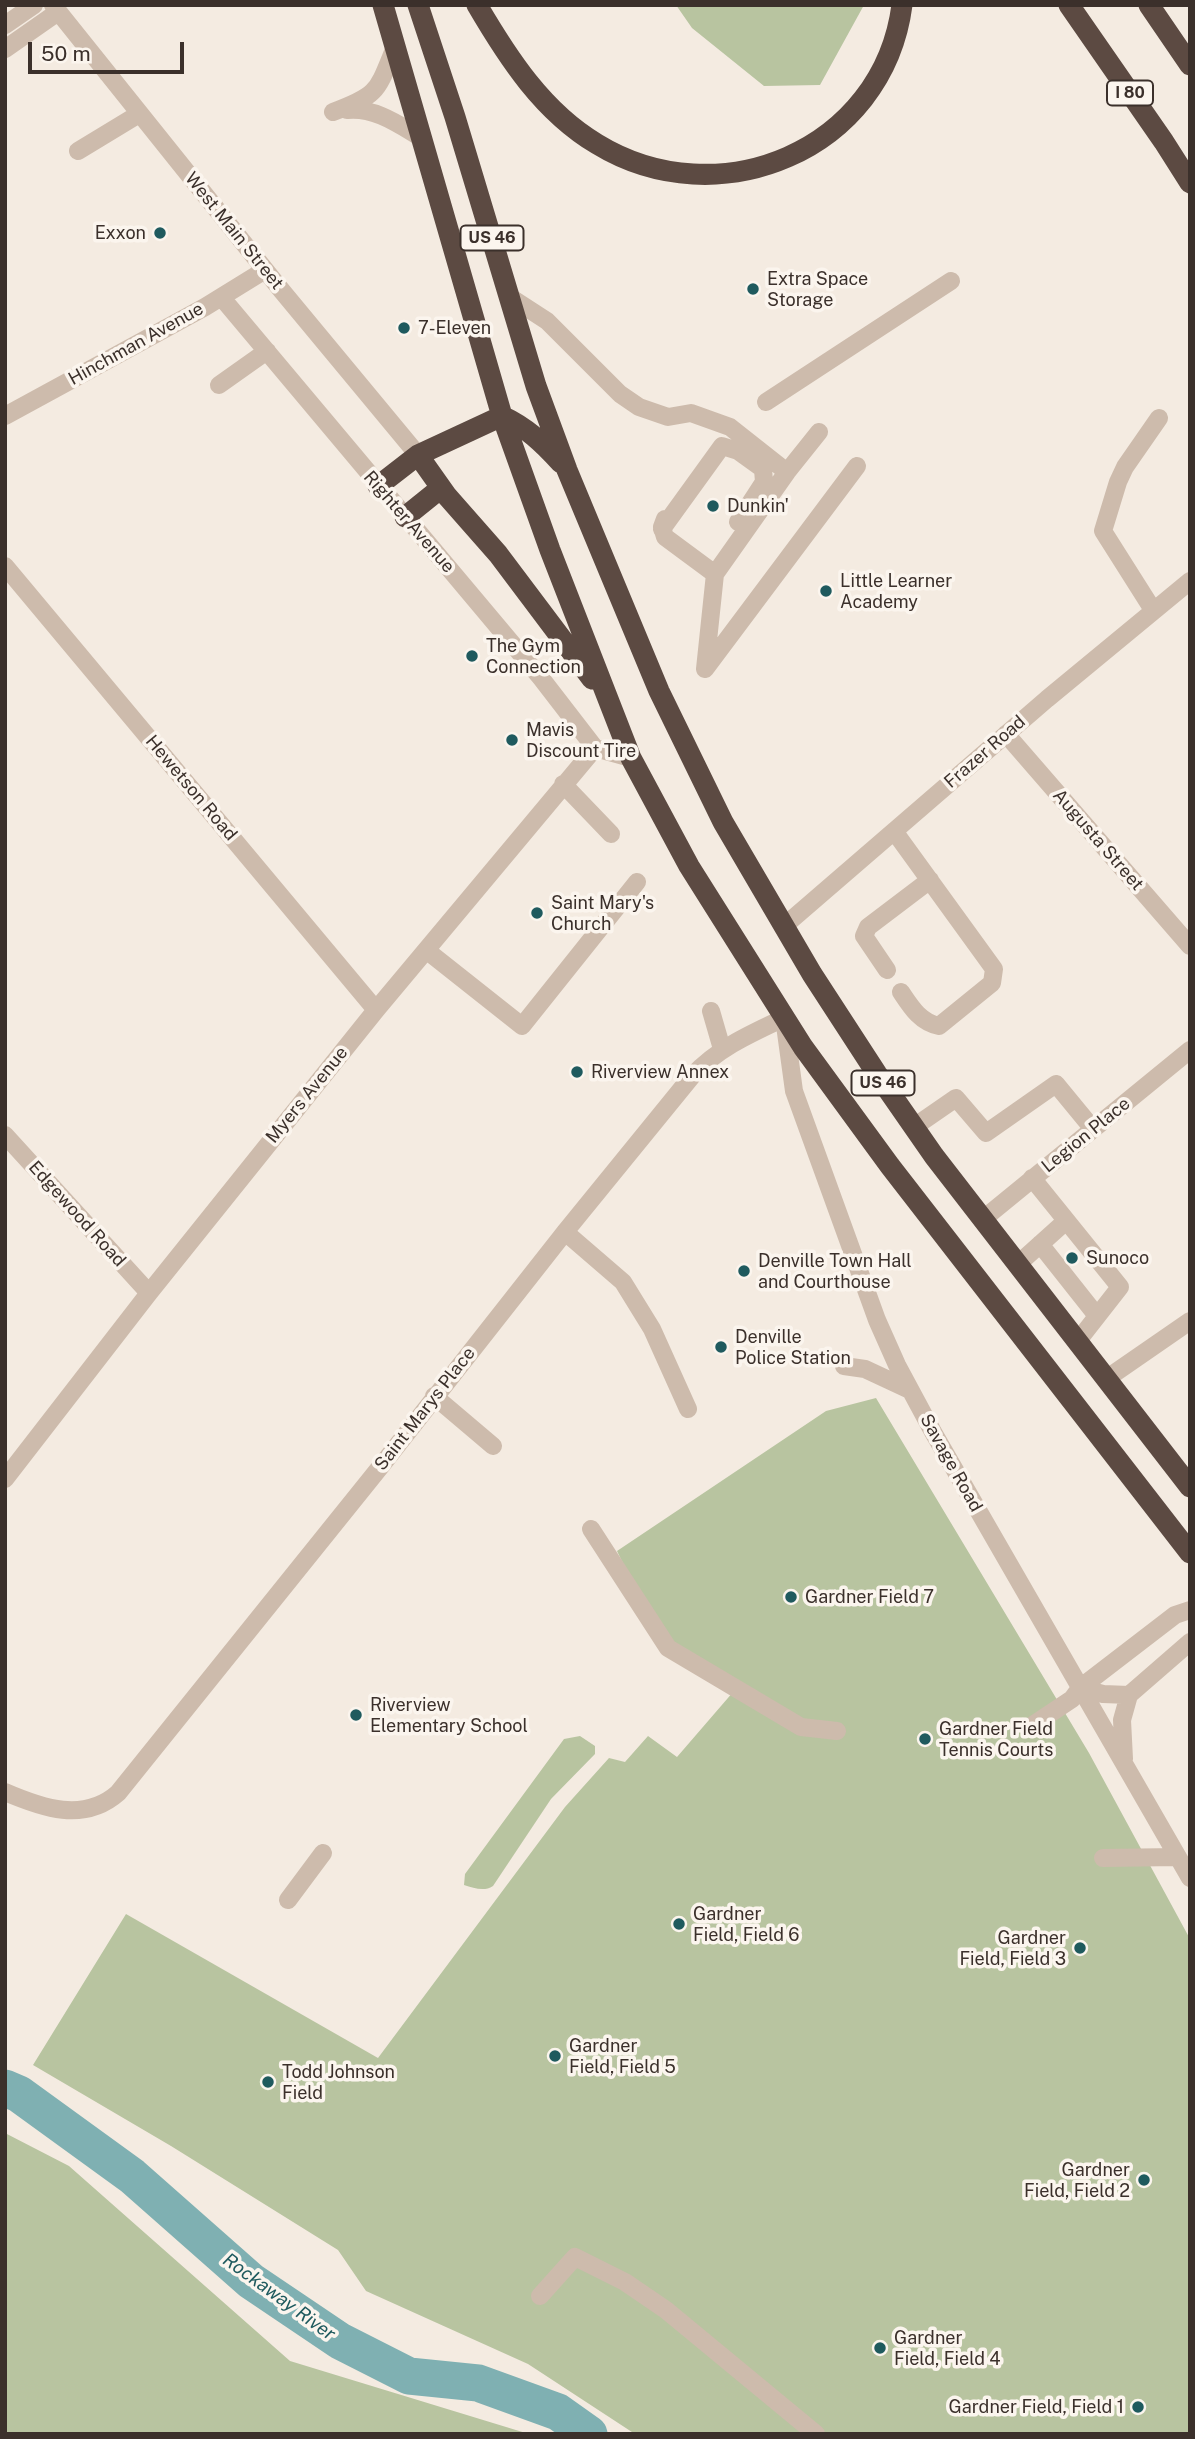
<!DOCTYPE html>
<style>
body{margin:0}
#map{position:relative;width:1195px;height:2439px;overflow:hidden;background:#f4ebe1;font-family:"Public Sans",sans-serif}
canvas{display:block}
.frame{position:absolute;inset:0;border:7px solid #3b302b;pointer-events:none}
.scale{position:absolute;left:28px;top:42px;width:156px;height:32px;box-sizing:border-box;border:4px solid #3b302b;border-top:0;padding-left:9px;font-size:21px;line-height:24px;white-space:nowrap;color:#3b302b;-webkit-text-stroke:5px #fbf5ee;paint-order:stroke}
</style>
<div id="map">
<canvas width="1195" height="2439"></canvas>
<div class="frame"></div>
<div class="scale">50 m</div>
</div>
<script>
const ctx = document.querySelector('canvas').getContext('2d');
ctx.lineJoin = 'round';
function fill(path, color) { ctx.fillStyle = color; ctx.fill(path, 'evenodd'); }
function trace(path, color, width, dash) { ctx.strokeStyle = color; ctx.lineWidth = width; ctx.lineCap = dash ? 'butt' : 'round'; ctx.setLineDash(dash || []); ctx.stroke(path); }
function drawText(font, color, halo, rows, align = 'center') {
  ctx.font = font + ' "Public Sans",sans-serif'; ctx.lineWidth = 7; ctx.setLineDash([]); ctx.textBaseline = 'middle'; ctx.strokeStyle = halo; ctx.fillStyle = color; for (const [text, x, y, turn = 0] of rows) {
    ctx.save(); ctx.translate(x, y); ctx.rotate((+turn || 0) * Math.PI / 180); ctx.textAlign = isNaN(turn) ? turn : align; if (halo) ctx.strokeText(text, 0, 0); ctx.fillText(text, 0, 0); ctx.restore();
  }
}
const green = new Path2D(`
 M676 5H864L820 85 764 86 692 28Z
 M876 1398 1089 1753 1190 1939V2434H635L528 2364 366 2291 338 2250 171 2146 33 2065 126 1914 378 2058 565 1807 609 1758 625 1762 648 1736 677 1757 740 1684 673 1642 630 1578 617 1551 826 1411Z
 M580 1736 595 1746V1754L551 1799 493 1886C484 1892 474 1888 464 1885L465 1874 564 1739Z
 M5 2133 69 2166 290 2361 529 2434H5Z`);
const river = new Path2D(`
 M5 2088 19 2094 132 2176 251 2281 340 2341 409 2376 478 2383 558 2412 589 2434`);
const minor = new Path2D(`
 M53 5 282 291 418 455
 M5 25 34 5
 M5 49 58 12
 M347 110C374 107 398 124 420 137
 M333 112C379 95 377 91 395 47
 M78 151 139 114
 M510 297 547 321 620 394 639 407 668 417 691 413 730 427 787 472
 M222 298 541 678 595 748
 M219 385 267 351
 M766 402 951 281
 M5 416 205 307 265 270
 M665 519 662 527 665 537 715 574
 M662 529 722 446 738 451 763 469 764 482 738 522
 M5 566 376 1010
 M1153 610 1103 531 1118 482 1125 467 1159 418
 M705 669 715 574 787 472 819 432
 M705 669 857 466
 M1006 734 1190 946
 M595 748 631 758
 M563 784 611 834
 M894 831 994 969 992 983 939 1026C920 1022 911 1007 901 992
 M783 927 1047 699 1190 581
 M426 950 522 1026 637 882
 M887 970 864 936 868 927 930 880
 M711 1011 722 1049
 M914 1127 956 1098 986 1133 1056 1084 1093 1129
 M5 1135 149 1293
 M1032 1178 1120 1287 1077 1342
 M982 1220 1190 1050
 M565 1232 623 1282 652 1329 688 1409
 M1040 1244 1097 1316
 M1017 1265 1066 1221
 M844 1366 865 1369 910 1390
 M1106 1379 1190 1321
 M434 1396 493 1446
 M5 1479 149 1293 376 1010 595 748
 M591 1529 668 1648 801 1727 837 1731
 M1080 1688 1103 1694 1129 1695
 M1033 1725 1072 1699 1080 1688 1175 1615 1190 1610
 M1124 1759 1122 1720 1129 1695 1190 1642
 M5 1792C42 1808 84 1823 118 1793L381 1466 565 1232 692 1076C718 1048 750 1034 784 1018L794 1091 877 1320 897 1365 933 1432 1190 1878
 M1103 1858 1178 1857
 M288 1900 323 1853
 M540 2296 575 2257 625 2282 666 2310 816 2434`);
const highway = new Path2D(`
 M383 5 502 416 550 550 631 758 689 866 803 1047 890 1166 1190 1553
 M418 5 455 117 536 386 567 470 659 691 723 822 812 974 877 1074 934 1156 1190 1487
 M477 5C508 58 543 112 597 144 718 218 883 151 902 5
 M1069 5 1164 142 1190 183
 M1149 5 1190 65
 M418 455 447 496 498 554 592 679
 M378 486 418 455 502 416C526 427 543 443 561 463
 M405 517 441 488`);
const markers = [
 [160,233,7,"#1f5a5e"],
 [753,289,7,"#1f5a5e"],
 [404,328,7,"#1f5a5e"],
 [713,506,7,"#1f5a5e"],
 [826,591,7,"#1f5a5e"],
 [472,656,7,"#1f5a5e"],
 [512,740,7,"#1f5a5e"],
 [537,913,7,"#1f5a5e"],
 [577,1072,7,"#1f5a5e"],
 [1072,1258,7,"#1f5a5e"],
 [744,1271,7,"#1f5a5e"],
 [721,1347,7,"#1f5a5e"],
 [791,1597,7,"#1f5a5e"],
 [356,1715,7,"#1f5a5e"],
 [925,1739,7,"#1f5a5e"],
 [679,1924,7,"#1f5a5e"],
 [1080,1948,7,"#1f5a5e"],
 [555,2056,7,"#1f5a5e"],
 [268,2082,7,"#1f5a5e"],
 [1144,2180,7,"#1f5a5e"],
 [880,2348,7,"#1f5a5e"],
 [1138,2407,7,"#1f5a5e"]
];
const shields = [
 [1130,93,46],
 [492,238,63],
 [883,1083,63]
];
const shieldNames = [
 ["I 80",1130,93],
 ["US 46",492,238],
 ["US 46",883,1083]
];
const streetNames = [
 ["West Main Street",234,231,51],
 ["Hinchman Avenue",136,344,-29],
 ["Righter Avenue",409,522,49],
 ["Frazer Road",985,752,-41],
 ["Hewetson Road",191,788,50],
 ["Augusta Street",1098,840,49],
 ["Myers Avenue",307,1095,-51],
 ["Legion Place",1086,1135,-39],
 ["Edgewood Road",77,1214,48],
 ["Saint Marys Place",425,1409,-52],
 ["Savage Road",951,1463,61]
];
const poiNames = [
 ["Exxon",146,233,"right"],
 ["Extra Space",767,279],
 ["Storage",767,300],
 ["7-Eleven",418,328],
 ["Dunkin'",727,506],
 ["Little Learner",840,581],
 ["Academy",840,602],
 ["The Gym",486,646],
 ["Connection",486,667],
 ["Mavis",526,730],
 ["Discount Tire",526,751],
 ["Saint Mary's",551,903],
 ["Church",551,924],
 ["Riverview Annex",591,1072],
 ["Sunoco",1086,1258],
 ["Denville Town Hall",758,1261],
 ["and Courthouse",758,1282],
 ["Denville",735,1337],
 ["Police Station",735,1358],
 ["Gardner Field 7",805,1597],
 ["Riverview",370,1705],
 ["Elementary School",370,1726],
 ["Gardner Field",939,1729],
 ["Tennis Courts",939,1750],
 ["Gardner",693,1914],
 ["Field, Field 6",693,1935],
 ["Gardner",1066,1938,"right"],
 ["Field, Field 3",1066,1959,"right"],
 ["Gardner",569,2046],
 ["Field, Field 5",569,2067],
 ["Todd Johnson",282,2072],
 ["Field",282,2093],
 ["Gardner",1130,2170,"right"],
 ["Field, Field 2",1130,2191,"right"],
 ["Gardner",894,2338],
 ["Field, Field 4",894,2359],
 ["Gardner Field, Field 1",1124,2407,"right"]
];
const waterNames = [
 ["Rockaway River",279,2297,36]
];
fill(green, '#b8c4a0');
trace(river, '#7fb0b2', 37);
trace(minor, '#cdbbac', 18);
trace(highway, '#5c4a42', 21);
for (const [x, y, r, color] of markers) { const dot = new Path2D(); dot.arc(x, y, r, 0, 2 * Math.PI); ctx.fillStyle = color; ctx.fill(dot); trace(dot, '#fbf5ee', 2.5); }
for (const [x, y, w] of shields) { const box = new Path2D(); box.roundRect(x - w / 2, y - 12.5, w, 25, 5); ctx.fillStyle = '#fbf5ee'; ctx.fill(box); trace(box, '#3b302b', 2); }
drawText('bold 16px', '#3b302b', null, shieldNames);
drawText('18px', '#3b302b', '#fbf5ee', streetNames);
drawText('18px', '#3b302b', '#fbf5ee', poiNames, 'left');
drawText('italic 19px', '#1f5a5e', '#fbf5ee', waterNames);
</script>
